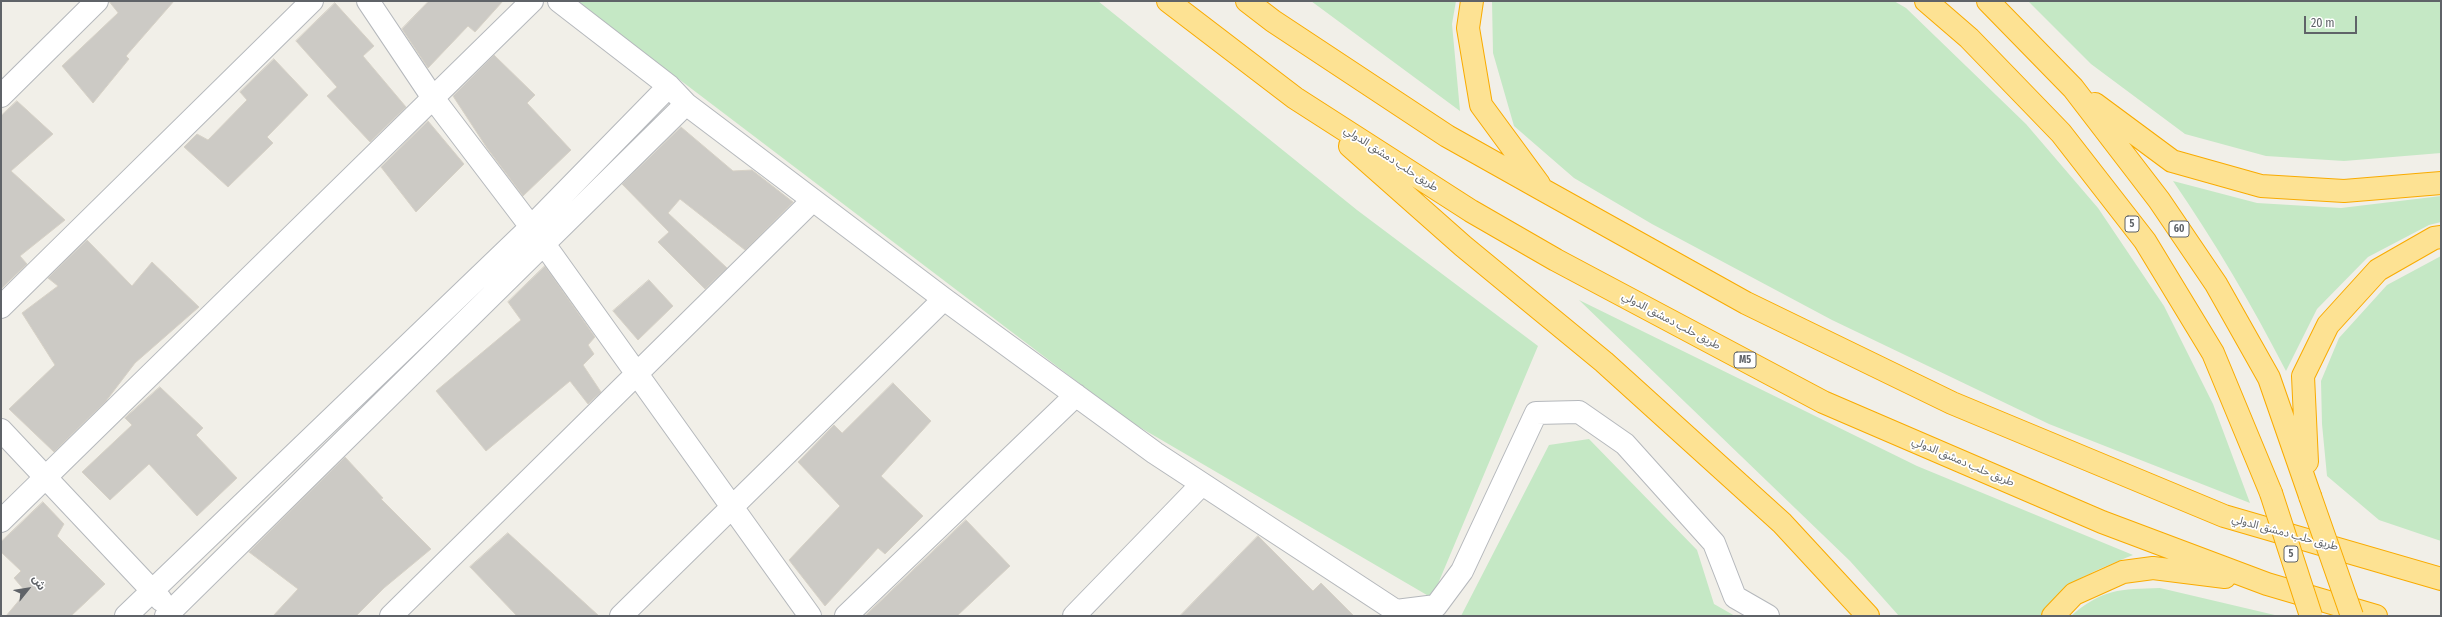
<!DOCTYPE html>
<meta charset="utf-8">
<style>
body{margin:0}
#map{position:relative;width:2442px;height:617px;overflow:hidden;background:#f1efe8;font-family:"Fira Sans Condensed","Noto Sans Arabic",sans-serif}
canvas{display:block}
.frame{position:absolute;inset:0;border:2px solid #5f6368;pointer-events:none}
.north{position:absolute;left:8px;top:569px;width:40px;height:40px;-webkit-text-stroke:3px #fff;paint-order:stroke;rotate:60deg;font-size:11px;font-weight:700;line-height:16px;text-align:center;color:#5f6368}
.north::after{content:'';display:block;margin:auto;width:14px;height:18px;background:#5f6368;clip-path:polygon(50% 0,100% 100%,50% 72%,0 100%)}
.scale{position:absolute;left:2304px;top:16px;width:53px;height:18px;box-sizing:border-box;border:2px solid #5f6368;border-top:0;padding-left:5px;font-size:12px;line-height:14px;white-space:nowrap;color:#5f6368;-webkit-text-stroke:3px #fff;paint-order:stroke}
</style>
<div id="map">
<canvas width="2442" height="617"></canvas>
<div class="frame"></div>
<div class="north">ش</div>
<div class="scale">20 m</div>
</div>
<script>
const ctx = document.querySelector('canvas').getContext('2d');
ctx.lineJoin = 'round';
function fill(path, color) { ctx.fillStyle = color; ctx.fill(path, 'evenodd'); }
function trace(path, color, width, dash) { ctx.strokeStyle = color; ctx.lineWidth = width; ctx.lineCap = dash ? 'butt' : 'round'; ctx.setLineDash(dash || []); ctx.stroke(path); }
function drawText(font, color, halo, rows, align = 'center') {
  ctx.font = font + ' "Fira Sans Condensed","Noto Sans Arabic",sans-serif'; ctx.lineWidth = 3.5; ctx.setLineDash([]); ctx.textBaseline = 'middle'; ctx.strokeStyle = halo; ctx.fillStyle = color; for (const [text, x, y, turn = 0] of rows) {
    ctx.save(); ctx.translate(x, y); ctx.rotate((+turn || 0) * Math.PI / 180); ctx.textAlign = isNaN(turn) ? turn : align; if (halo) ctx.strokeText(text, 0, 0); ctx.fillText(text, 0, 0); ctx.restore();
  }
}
const green = new Path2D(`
 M576 1H1098L1357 210 1538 346 1432 598 1129 421Z
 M1311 1H1456L1452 24 1460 111Z
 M1492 1H1894L1906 8 2026 124 2098 208 2164 306 2213 404 2250 503 2049 424 1832 320 1652 224 1574 178 1514 126 1493 53Z
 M2028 1H2441V153L2344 161 2266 156 2185 134 2091 64Z
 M2173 181 2257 203 2341 208 2441 196V222L2429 225 2368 257 2317 309 2286 371C2252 305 2215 242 2173 181Z
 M2441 256V541L2379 520 2327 476 2322 424 2321 381 2339 338 2387 285Z
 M1579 300 1917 466 2133 555C2100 569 2059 582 2042 616H1899L1850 561Z
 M1589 439 1697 550 1714 604 1735 616H1461L1549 445Z
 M2160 588 2279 616H2071C2102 589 2120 589 2160 588Z`);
const building = new Path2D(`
 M109 1H174L126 56 129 59 93 103 62 66 118 13Z
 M429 1H503L475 32 468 26 428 68 402 29Z
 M335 3 374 46 363 56 406 107 370 142 327 96 337 87 296 41Z
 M494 55 535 95 527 103 571 150 523 196 487 148 453 96Z
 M274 59 308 95 267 137 273 143 228 187 184 147 197 134 208 140 247 100 240 92Z
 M17 101 53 134 11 171 65 220 20 256 27 264 1 289V116Z
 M428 121 464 164 416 212 381 167Z
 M681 127 733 171 752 170 793 202 745 250 680 199 668 213 727 268 705 289 658 242 669 232 622 184Z
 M87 240 132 286 152 262 199 307 135 363 106 401 54 452 9 409 55 365 22 313 58 286 48 278Z
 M545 266 595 337 588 345 594 354 583 365 601 392 588 404 570 381 486 451 436 391 521 320 508 302Z
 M649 280 673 306 638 340 613 311Z
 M893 383 931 421 881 476 923 516 885 554 878 548 825 606 789 560 840 506 798 462 834 425 842 433Z
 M160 387 203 428 196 435 237 478 197 516 149 464 110 500 82 472 132 425 125 418Z
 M345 457 383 498 381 499 431 549 384 588 356 616H273L298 589 249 552Z
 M43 502 64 524 57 536 105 584 71 616H6L26 592 14 578 21 571 1 552V542Z
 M966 520 1010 566 957 616H865Z
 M508 533 599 616H517L470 567Z
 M1258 536 1313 591 1321 583 1354 616H1180Z`);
const minor = new Path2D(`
 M368 1 433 98 544 244 810 616
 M559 1 669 86 686 104 944 299 1155 453 1396 611 1436 606 1462 571 1536 413 1579 412 1625 444 1714 543 1735 597 1768 616
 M1 96 97 1
 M1 307 312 1
 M1 430 161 600
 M1 521 532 1
 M126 616 530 228 669 86
 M166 616 686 104
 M391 616 813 200
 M621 616 944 299
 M846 616 1076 395
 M1074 616 1202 484`);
const highway = new Path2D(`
 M1168 1 1295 98 1471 211 1556 260 1823 402 2102 522 2267 584 2376 616
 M1247 1 1273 21 1447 136 1545 191 1746 303 1952 403 2224 516 2441 579
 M1472 1 1468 28 1481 105 1539 184
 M1926 1 1969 38 2061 133 2145 241 2213 353 2271 493
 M1988 1 2073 88 2159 200 2216 284 2269 378 2310 496
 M2095 104 2172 161 2261 186 2344 191 2441 183
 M1350 146 1463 246 1604 362 1782 523 1868 616
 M2307 462 2303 376 2328 325 2378 270 2434 238 2441 237
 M2053 616 2074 594 2123 572 2153 568 2225 577`);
const highwayBridge = new Path2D(`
 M2271 493 2311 616
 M2310 496 2352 616`);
const shields = [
 [2132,224,14],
 [2179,229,20],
 [1745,360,22],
 [2291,554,14]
];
const shieldNames = [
 ["5",2132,224],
 ["60",2179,229],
 ["M5",1745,360],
 ["5",2291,554]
];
const streetNames = [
 ["طريق حلب دمشق الدولي",1391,159,33],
 ["طريق حلب دمشق الدولي",1671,321,28],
 ["طريق حلب دمشق الدولي",1963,462,23],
 ["طريق حلب دمشق الدولي",2285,533,15]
];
fill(green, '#c5e8c5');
fill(building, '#cccac5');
trace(building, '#d6d1c6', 1);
trace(minor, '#b5b8bc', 24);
trace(highway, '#f9ab00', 24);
trace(minor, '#fff', 22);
trace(highway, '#fde293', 22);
trace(highwayBridge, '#f9ab00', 24, []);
trace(highwayBridge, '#fde293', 22);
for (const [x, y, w] of shields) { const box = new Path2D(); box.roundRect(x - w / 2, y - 8, w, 16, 3); ctx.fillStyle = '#fff'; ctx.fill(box); trace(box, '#5f6368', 1); }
drawText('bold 10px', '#5f6368', null, shieldNames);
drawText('11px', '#5f6368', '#fff', streetNames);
</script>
